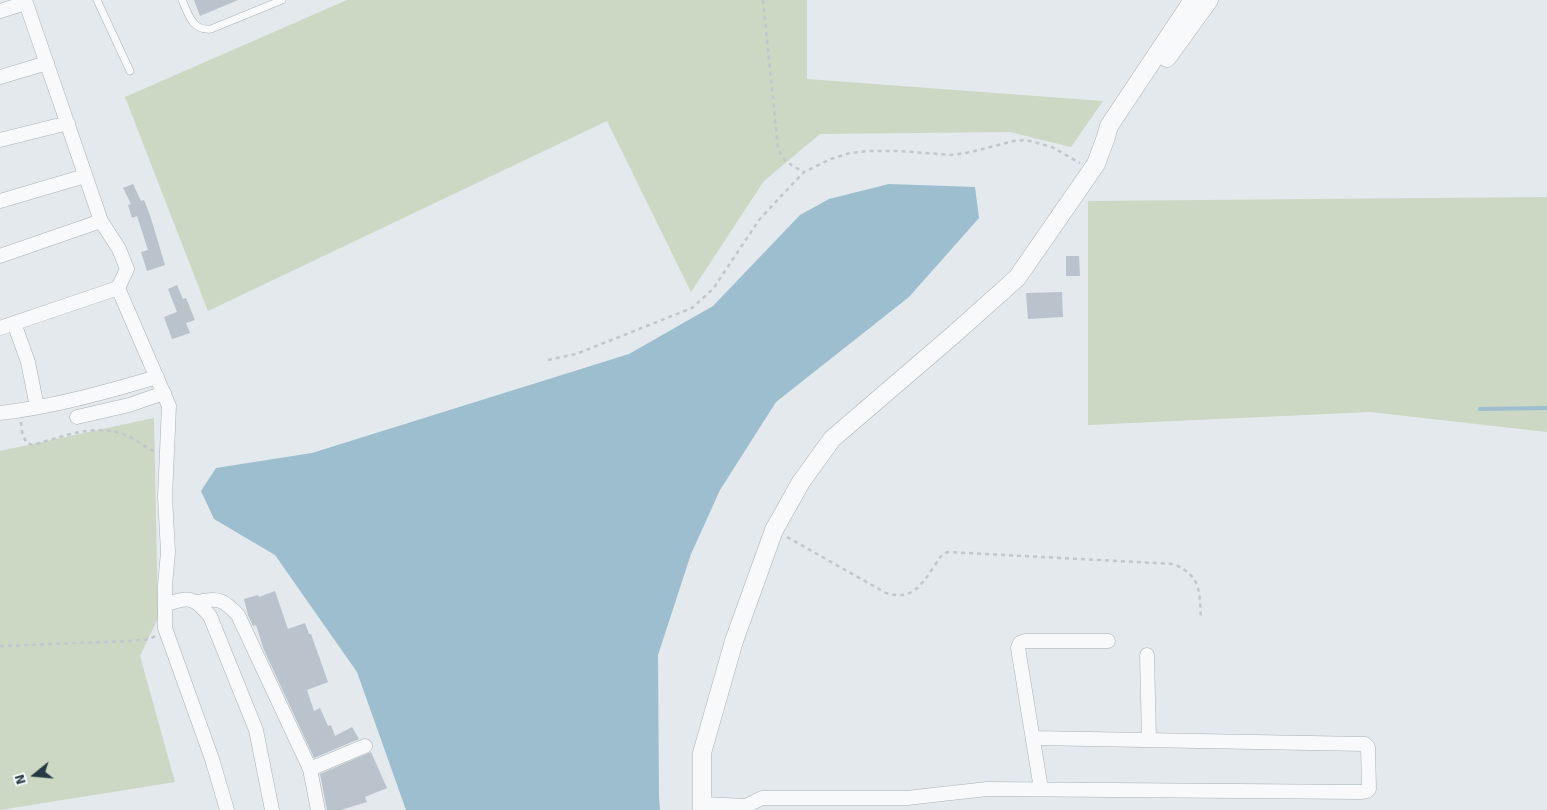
<!DOCTYPE html>
<style>
body{margin:0}
#map{position:relative;width:1547px;height:810px;overflow:hidden;background:#e3e9ec;font-family:Signika,sans-serif}
canvas{display:block}
.north{position:absolute;left:10px;top:750px;width:50px;height:50px;-webkit-text-stroke:4px #f4f7f9;paint-order:stroke;rotate:253deg;font-size:14px;font-weight:700;line-height:20px;text-align:center;color:#293a47}
.north::after{content:'';display:block;margin:auto;width:18px;height:22px;background:#293a47;clip-path:polygon(50% 0,100% 100%,50% 72%,0 100%)}
</style>
<div id="map">
<canvas width="1547" height="810"></canvas>
<div class="north">N</div>
</div>
<script>
const ctx = document.querySelector('canvas').getContext('2d');
ctx.lineJoin = 'round';
function fill(path, color) { ctx.fillStyle = color; ctx.fill(path, 'evenodd'); }
function trace(path, color, width, dash) { ctx.strokeStyle = color; ctx.lineWidth = width; ctx.lineCap = dash ? 'butt' : 'round'; ctx.setLineDash(dash || []); ctx.stroke(path); }
const green = new Path2D(`
 M347 0H807V79L1103 101 1071 147 1010 132 820 134 764 181 691 292 607 121 208 311 125 97Z
 M1547 197V432L1370 412 1088 425V201Z
 M154 418 158 618 140 656 175 782 0 810V451Z`);
const water = new Path2D(`
 M889 184 975 187 979 218 909 297 776 402 720 490 691 554 658 655 659 797 660 810H406L357 672 275 555 214 519 201 491 216 468 312 453 629 354 713 306 800 215 829 199Z`);
const stream = new Path2D(`
 M1480 409 1547 408`);
const building = new Path2D(`
 M194 0H238L200 16Z
 M133 184 141 201 144 200 150 215 165 265 147 271 141 252 148 250 137 216 132 218 128 205 131 204 123 188Z
 M1066 256H1079L1080 276H1066Z
 M177 285 183 299 186 298 195 320 186 323 190 333 172 339 164 317 177 312 168 289Z
 M1062 292 1063 317 1028 319 1026 293Z
 M275 591 288 629 305 623 309 634H311L328 682 307 690 314 711 320 708 328 726 331 725 335 736 352 727 359 739 314 758 264 650 256 625 253 626 248 615 244 599 258 595 259 597Z
 M371 752 387 788 365 797 367 802 341 810H327L320 774Z`);
const path = new Path2D(`
 M763 0 778 148C783 162 791 165 804 172
 M548 360 576 354 692 308 713 289 759 220 784 193 804 172 831 159 850 153 868 151H899L952 155 971 152 1014 141 1026 140 1052 147 1080 163
 M21 422 22 432 26 442 32 445C59 438 91 424 120 433 133 436 142 446 154 451
 M787 537 886 593C913 601 921 585 935 565 939 559 941 554 948 552L1174 564C1202 577 1199 591 1201 619
 M0 646 131 641 150 639 155 636`);
const service = new Path2D(`
 M97 0 130 71
 M182 0C189 15 192 31 211 29L282 0`);
const minor = new Path2D(`
 M0 11 22 4 26 3 27 6 101 221 119 249 127 269 118 288
 M0 77 47 63
 M0 140 68 123
 M0 201 85 176
 M0 256 101 221
 M14 323 28 362 37 407
 M0 328 118 288 169 406 165 497 168 552 165 585V628L212 759 227 810
 M0 413C53 407 106 392 157 377
 M77 417 129 405 164 393
 M198 602C218 597 224 600 238 615L310 769 318 810
 M165 605C189 596 194 597 210 616L256 730 272 810
 M1147 655 1149 739
 M310 769 365 746
 M1041 789 1018 648 1020 643 1025 641H1108
 M702 804 746 806 762 798H907L987 789 1362 792 1367 791 1369 789 1368 747 1365 744 1033 738`);
const tertiary = new Path2D(`
 M1167 58 1209 0
 M702 810V753L734 641 774 530 801 482 832 439 952 336 1017 278 1096 164 1106 137 1109 126 1193 0`);
fill(green, '#ccd7c4');
fill(water, '#9cbecf');
trace(stream, '#9cbecf', 4);
fill(building, '#bac3cb');
trace(service, '#a7b1b7', 8);
trace(minor, '#a7b1b7', 15);
trace(tertiary, '#a7b1b7', 19);
trace(path, '#c1c7cb', 2.5, [4, 4]);
trace(service, '#f7f9fa', 7);
trace(minor, '#f7f9fa', 14);
trace(tertiary, '#f7f9fa', 18);
</script>
